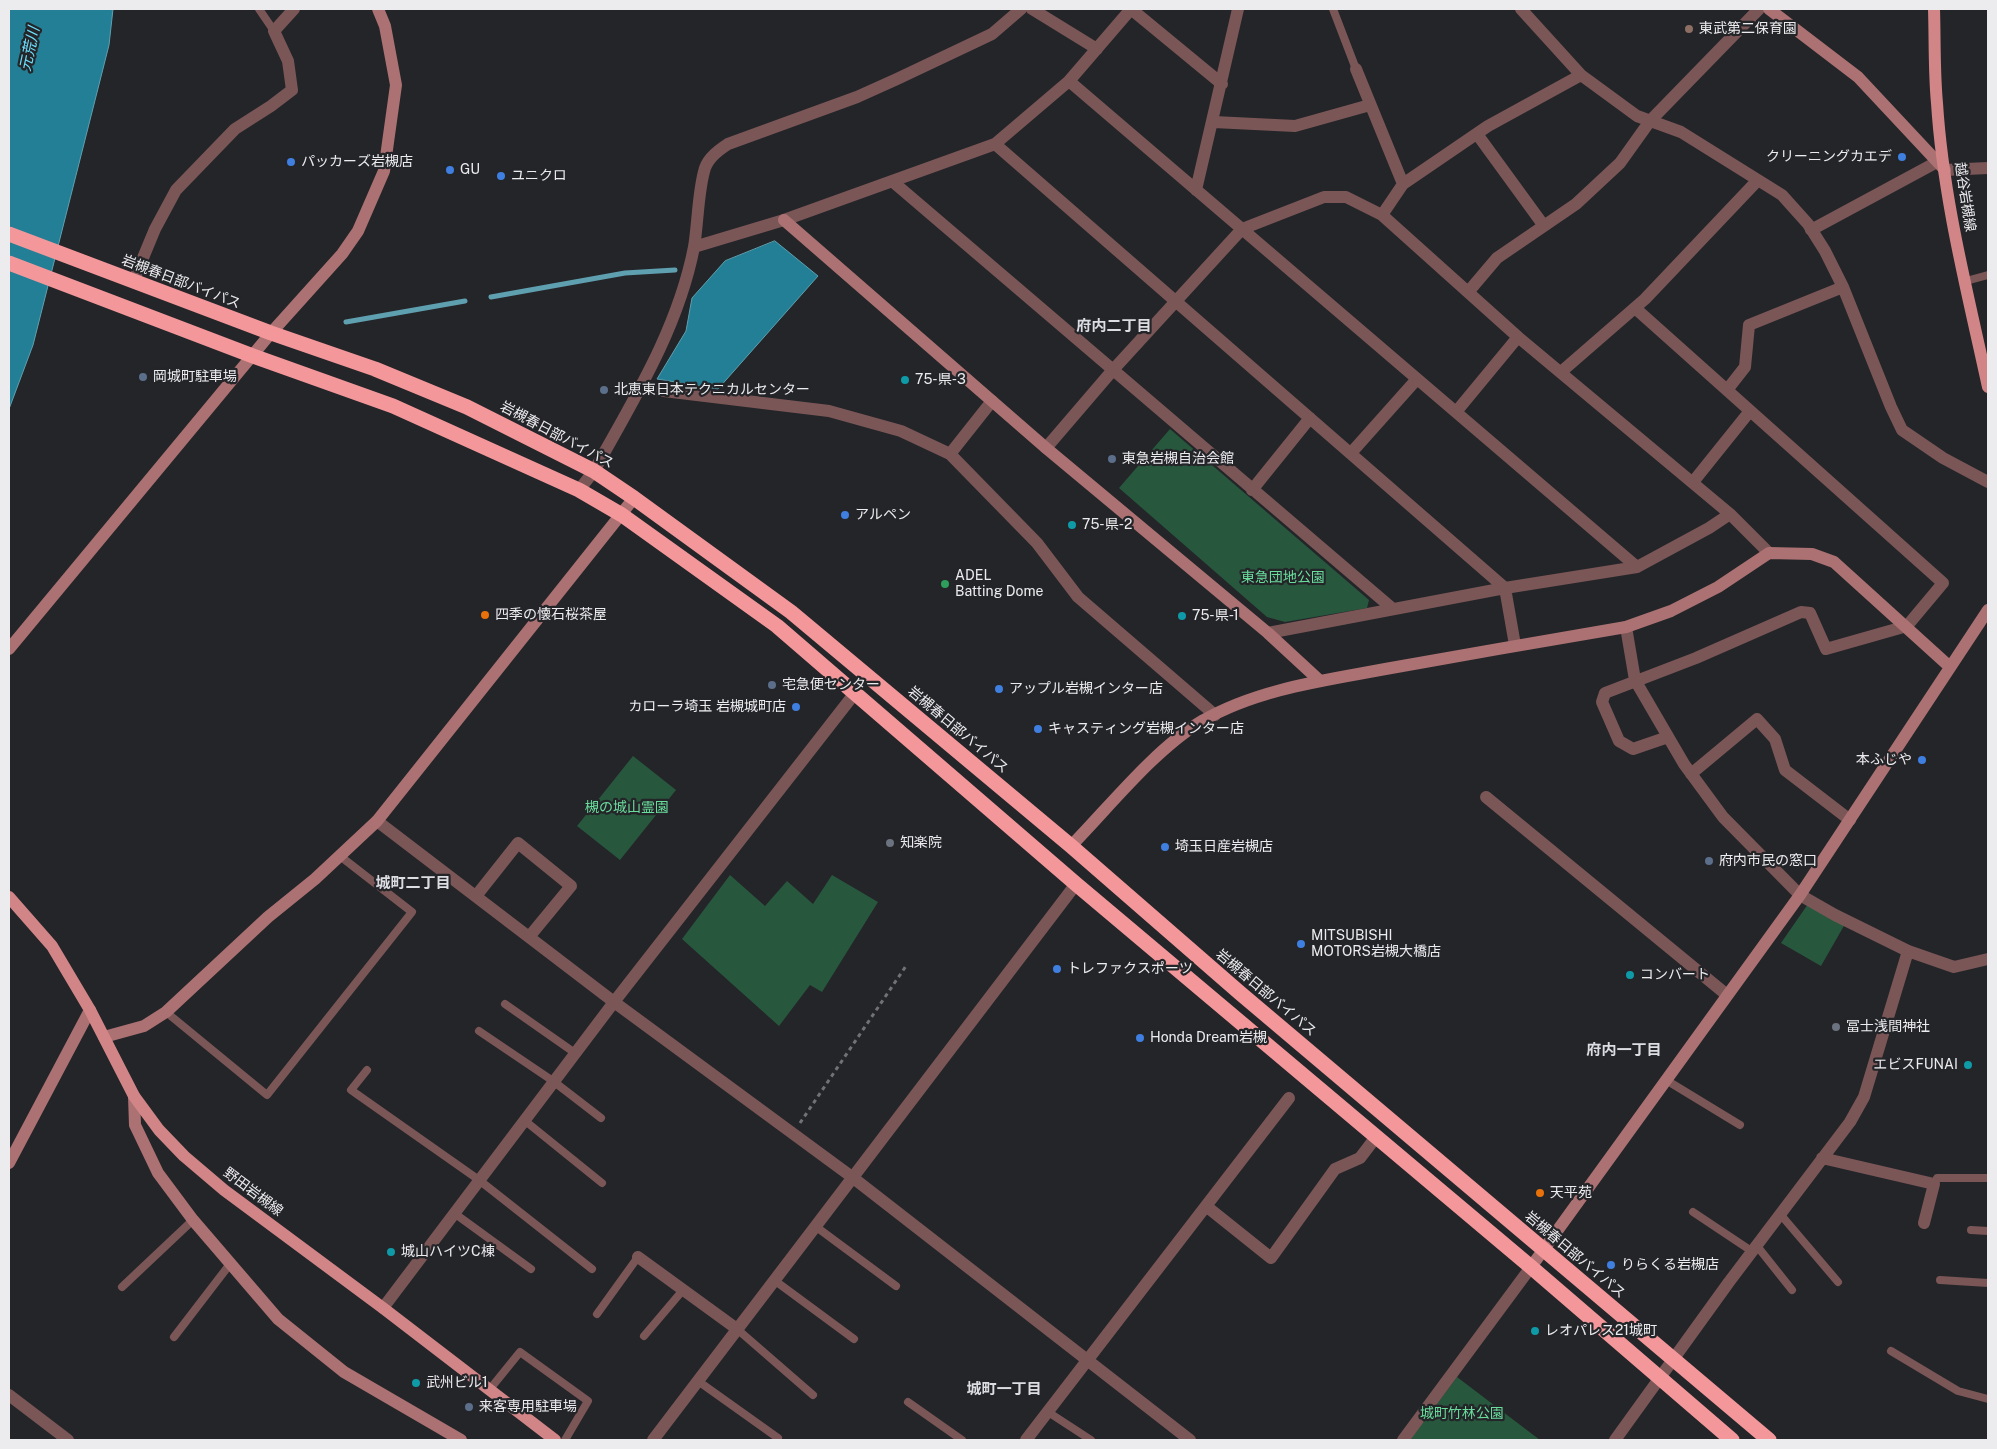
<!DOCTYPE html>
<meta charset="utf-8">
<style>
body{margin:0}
#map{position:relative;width:1997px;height:1449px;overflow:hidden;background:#242529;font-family:"Public Sans",sans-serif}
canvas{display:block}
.frame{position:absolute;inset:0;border:10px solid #ececef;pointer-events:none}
</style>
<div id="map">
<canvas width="1997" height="1449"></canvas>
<div class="frame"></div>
</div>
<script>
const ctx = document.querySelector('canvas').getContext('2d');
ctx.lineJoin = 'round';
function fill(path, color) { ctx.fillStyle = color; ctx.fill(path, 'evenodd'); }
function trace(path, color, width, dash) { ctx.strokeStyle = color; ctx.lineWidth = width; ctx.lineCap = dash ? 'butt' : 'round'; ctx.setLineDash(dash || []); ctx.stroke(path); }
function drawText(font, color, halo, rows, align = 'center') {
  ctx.font = font + ' "Public Sans","Noto Sans JP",sans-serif'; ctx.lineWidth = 4.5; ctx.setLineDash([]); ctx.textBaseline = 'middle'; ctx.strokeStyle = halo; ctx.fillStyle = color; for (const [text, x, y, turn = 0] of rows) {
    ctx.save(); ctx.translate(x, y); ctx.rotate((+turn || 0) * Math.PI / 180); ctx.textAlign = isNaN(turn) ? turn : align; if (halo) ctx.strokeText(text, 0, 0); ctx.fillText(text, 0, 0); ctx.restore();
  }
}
const green = new Path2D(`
 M1170 429 1369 600 1367 608 1285 622 1267 617 1119 488Z
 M633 756 676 790 620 860 577 826Z
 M730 875 765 906 787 881 813 904 832 875 878 902 822 992 810 985 779 1026 682 939Z
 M1808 904 1845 924 1821 966 1781 943Z
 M1457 1377 1540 1440H1410Z`);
const water = new Path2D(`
 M9 9H113L109 45 33 345 9 409Z
 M775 241 818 276 718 389 657 379 686 331 692 298 725 261Z`);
const stream = new Path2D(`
 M491 297 625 273 675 270
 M346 322 465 301`);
const path = new Path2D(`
 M800 1123 906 966`);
const lane = new Path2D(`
 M259 9 274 31
 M1333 9 1356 69
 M1966 281 1988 275
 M505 1004 575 1053
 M166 1012 267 1095 412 912 340 856
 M479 1031 553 1081 601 1118
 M367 1070 351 1090 479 1180 592 1269
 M1666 1080 1740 1125
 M524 1120 602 1183
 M1934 1184 1937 1178H1988
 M1693 1212 1753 1252
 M454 1213 531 1269
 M1781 1215 1838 1282
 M815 1226 896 1286
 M1971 1230 1988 1231
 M1757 1246 1792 1290
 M774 1280 854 1339
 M1940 1280 1988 1283
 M122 1287 193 1220
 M597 1314 638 1257
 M737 1329 813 1395
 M644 1336 683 1290
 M174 1337 230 1264
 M1891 1351 1958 1391 1988 1399
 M698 1381 778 1438
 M490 1389 520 1352 588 1401 565 1440
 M908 1402 962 1440
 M1048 1412 1091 1440`);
const street = new Path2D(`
 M1032 9 1097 49
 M1131 9 1222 84
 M1521 9 1581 75 1637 116 1681 132 1782 195 1808 224 1825 251 1843 287 1891 407 1902 430 1943 458 1988 482
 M1356 69 1403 184
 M1069 81 1637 567
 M1214 122 1295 126 1370 105
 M1477 134 1544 226
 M995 144 1505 588 1515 645
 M1945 170 1988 168
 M892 181 1393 609
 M1196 190 1238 9
 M1382 215 1403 184 1488 126 1581 75
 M1811 230 1937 162
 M694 247 784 220 995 144 1069 81 1131 9
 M133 282 155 229 176 190 235 129 271 106 292 90 288 61 274 31 294 9
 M1469 291 1497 258 1576 204 1620 163 1650 121 1759 9
 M1635 308 1943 583 1907 626 1826 649 1810 613 1801 612 1696 658 1605 693 1602 702 1619 741 1633 749 1668 737
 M1561 372 1645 299 1757 181
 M639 388 829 411 901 431 950 454 1037 543 1078 597 1215 715
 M1727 390 1745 367 1749 325 1843 287
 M1456 412 1518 337
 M1046 448 1112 371 1242 229 1324 197H1346L1382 215 1518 337 1730 514 1769 553
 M1351 453 1417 379
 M950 454 992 401
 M1693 482 1750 411
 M579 490 594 471C634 399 678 329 694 247 698 223 698 190 705 168 709 157 719 150 728 144L857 97 897 79 992 34 1021 9
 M1252 490 1310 418
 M1626 627 1635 680 1684 764 1723 817 1800 895 1835 915 1908 951 1954 967 1988 959
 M1268 633 1505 588 1637 567 1709 528 1730 514
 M1691 774 1757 719 1775 739 1785 770 1850 820
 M1486 797 1727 995
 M377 821 614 1002 852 1177 1190 1440
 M476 896 518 843 571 886 529 937
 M1822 1158 1934 1184 1924 1223
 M1206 1206 1271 1258 1335 1169 1360 1158 1376 1137
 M638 1257 737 1329
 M383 1308 614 1002 855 693
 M9 1395 68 1440
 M653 1440 1076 884
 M1026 1440 1289 1098
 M1403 1440 1531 1267
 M1615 1440 1729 1282 1850 1122 1864 1097 1908 951`);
const secondary = new Path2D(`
 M1769 9 1858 77 1945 170
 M784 220 1046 448 1268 633 1320 681
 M9 649 271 333 342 254 358 231 384 171 396 85 385 26 378 9
 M1071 846C1110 806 1155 749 1202 721 1259 688 1328 680 1391 668 1469 654 1548 640 1626 627L1671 611 1718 587 1769 553 1812 554 1834 562 1950 667
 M104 1037 144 1026 166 1012 268 917 315 879 377 821 634 498
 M134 1096 135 1125 158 1173 193 1220 278 1319 344 1372 461 1440
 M9 1163 90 1010
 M1531 1267 1800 895 1988 610`);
const primary = new Path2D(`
 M1934 9C1935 40 1934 72 1937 103 1943 199 1968 294 1988 387
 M9 897 52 946 90 1010 134 1096 159 1130 184 1156 224 1190 383 1308 555 1440`);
const highway = new Path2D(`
 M9 234 271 333 375 369 467 407 594 471 634 498 791 612 1071 846 1240 993 1769 1440
 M9 263 253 356 393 406 579 490 622 515 777 626 1076 884 1531 1267 1732 1440`);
const markers = [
 [1689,29,5,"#8d6e63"],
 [1902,157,5,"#3f7fe0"],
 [291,162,5,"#3f7fe0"],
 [450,170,5,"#3f7fe0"],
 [501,176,5,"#3f7fe0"],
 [143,377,5,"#5c6f8a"],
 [905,380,5,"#0f9aa8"],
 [604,390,5,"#5c6f8a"],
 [1112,459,5,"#5c6f8a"],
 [845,515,5,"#3f7fe0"],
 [1072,525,5,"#0f9aa8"],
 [945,584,5,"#2e9e5b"],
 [485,615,5,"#e8710a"],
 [1182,616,5,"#0f9aa8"],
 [772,685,5,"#5c6f8a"],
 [999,689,5,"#3f7fe0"],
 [796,707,5,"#3f7fe0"],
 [1038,729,5,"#3f7fe0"],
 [1922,760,5,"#3f7fe0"],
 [890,843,5,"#6b7280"],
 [1165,847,5,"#3f7fe0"],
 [1709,861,5,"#5c6f8a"],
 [1301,944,5,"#3f7fe0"],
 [1057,969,5,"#3f7fe0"],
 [1630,975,5,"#0f9aa8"],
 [1836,1027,5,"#6b7280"],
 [1140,1038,5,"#3f7fe0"],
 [1968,1065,5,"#0f9aa8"],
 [1540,1193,5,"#e8710a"],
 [391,1252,5,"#0f9aa8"],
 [1611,1265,5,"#3f7fe0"],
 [1535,1331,5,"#0f9aa8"],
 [416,1383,5,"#0f9aa8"],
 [469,1407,5,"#5c6f8a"]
];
const poiNames = [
 ["東武第二保育園",1699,29],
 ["クリーニングカエデ",1892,157,"right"],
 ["パッカーズ岩槻店",301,162],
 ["GU",460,170],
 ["ユニクロ",511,176],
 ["岡城町駐車場",153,377],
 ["75-県-3",915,380],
 ["北恵東日本テクニカルセンター",614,390],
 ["東急岩槻自治会館",1122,459],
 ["アルペン",855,515],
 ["75-県-2",1082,525],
 ["ADEL",955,576],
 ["Batting Dome",955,592],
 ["四季の懐石桜茶屋",495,615],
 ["75-県-1",1192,616],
 ["宅急便センター",782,685],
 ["アップル岩槻インター店",1009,689],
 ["カローラ埼玉 岩槻城町店",786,707,"right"],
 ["キャスティング岩槻インター店",1048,729],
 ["本ふじや",1912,760,"right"],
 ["知楽院",900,843],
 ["埼玉日産岩槻店",1175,847],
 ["府内市民の窓口",1719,861],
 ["MITSUBISHI",1311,936],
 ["MOTORS岩槻大橋店",1311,952],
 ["トレファクスポーツ",1067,969],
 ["コンバート",1640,975],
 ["冨士浅間神社",1846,1027],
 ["Honda Dream岩槻",1150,1038],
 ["エビスFUNAI",1958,1065,"right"],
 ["天平苑",1550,1193],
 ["城山ハイツC棟",401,1252],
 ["りらくる岩槻店",1621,1265],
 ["レオパレス21城町",1545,1331],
 ["武州ビル1",426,1383],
 ["来客専用駐車場",479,1407]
];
const streetNames = [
 ["越谷岩槻線",1965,197,81],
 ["岩槻春日部バイパス",181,282,21],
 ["岩槻春日部バイパス",557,435,28],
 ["岩槻春日部バイパス",958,730,40],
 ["岩槻春日部バイパス",1266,993,40],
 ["野田岩槻線",253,1192,37],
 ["岩槻春日部バイパス",1575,1255,40]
];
const parkNames = [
 ["東急団地公園",1283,578],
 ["槻の城山霊園",627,808],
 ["城町竹林公園",1462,1414]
];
const waterNames = [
 ["元荒川",30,49,-78]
];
const neighbourhoodNames = [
 ["府内二丁目",1114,326],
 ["城町二丁目",413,883],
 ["府内一丁目",1624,1050],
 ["城町一丁目",1004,1389]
];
fill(green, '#27583d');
fill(water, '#237f95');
trace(water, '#5fa0b0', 1);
trace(stream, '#5fa0b0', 5);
trace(path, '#727276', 3, [4, 4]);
trace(lane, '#7b5657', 8);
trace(street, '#7b5657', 12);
trace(secondary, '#ac7172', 12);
trace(primary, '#d28587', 12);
trace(highway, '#f4979a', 15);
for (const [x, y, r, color] of markers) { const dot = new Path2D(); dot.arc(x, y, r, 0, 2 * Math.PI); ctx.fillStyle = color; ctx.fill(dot); trace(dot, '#242529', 2); }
drawText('14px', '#ececef', '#242529', poiNames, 'left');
drawText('14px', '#ececef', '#242529', streetNames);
drawText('14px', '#69dd9c', '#242529', parkNames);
drawText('italic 15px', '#6ce1ff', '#242529', waterNames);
drawText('bold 15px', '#dcdde2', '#242529', neighbourhoodNames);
</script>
